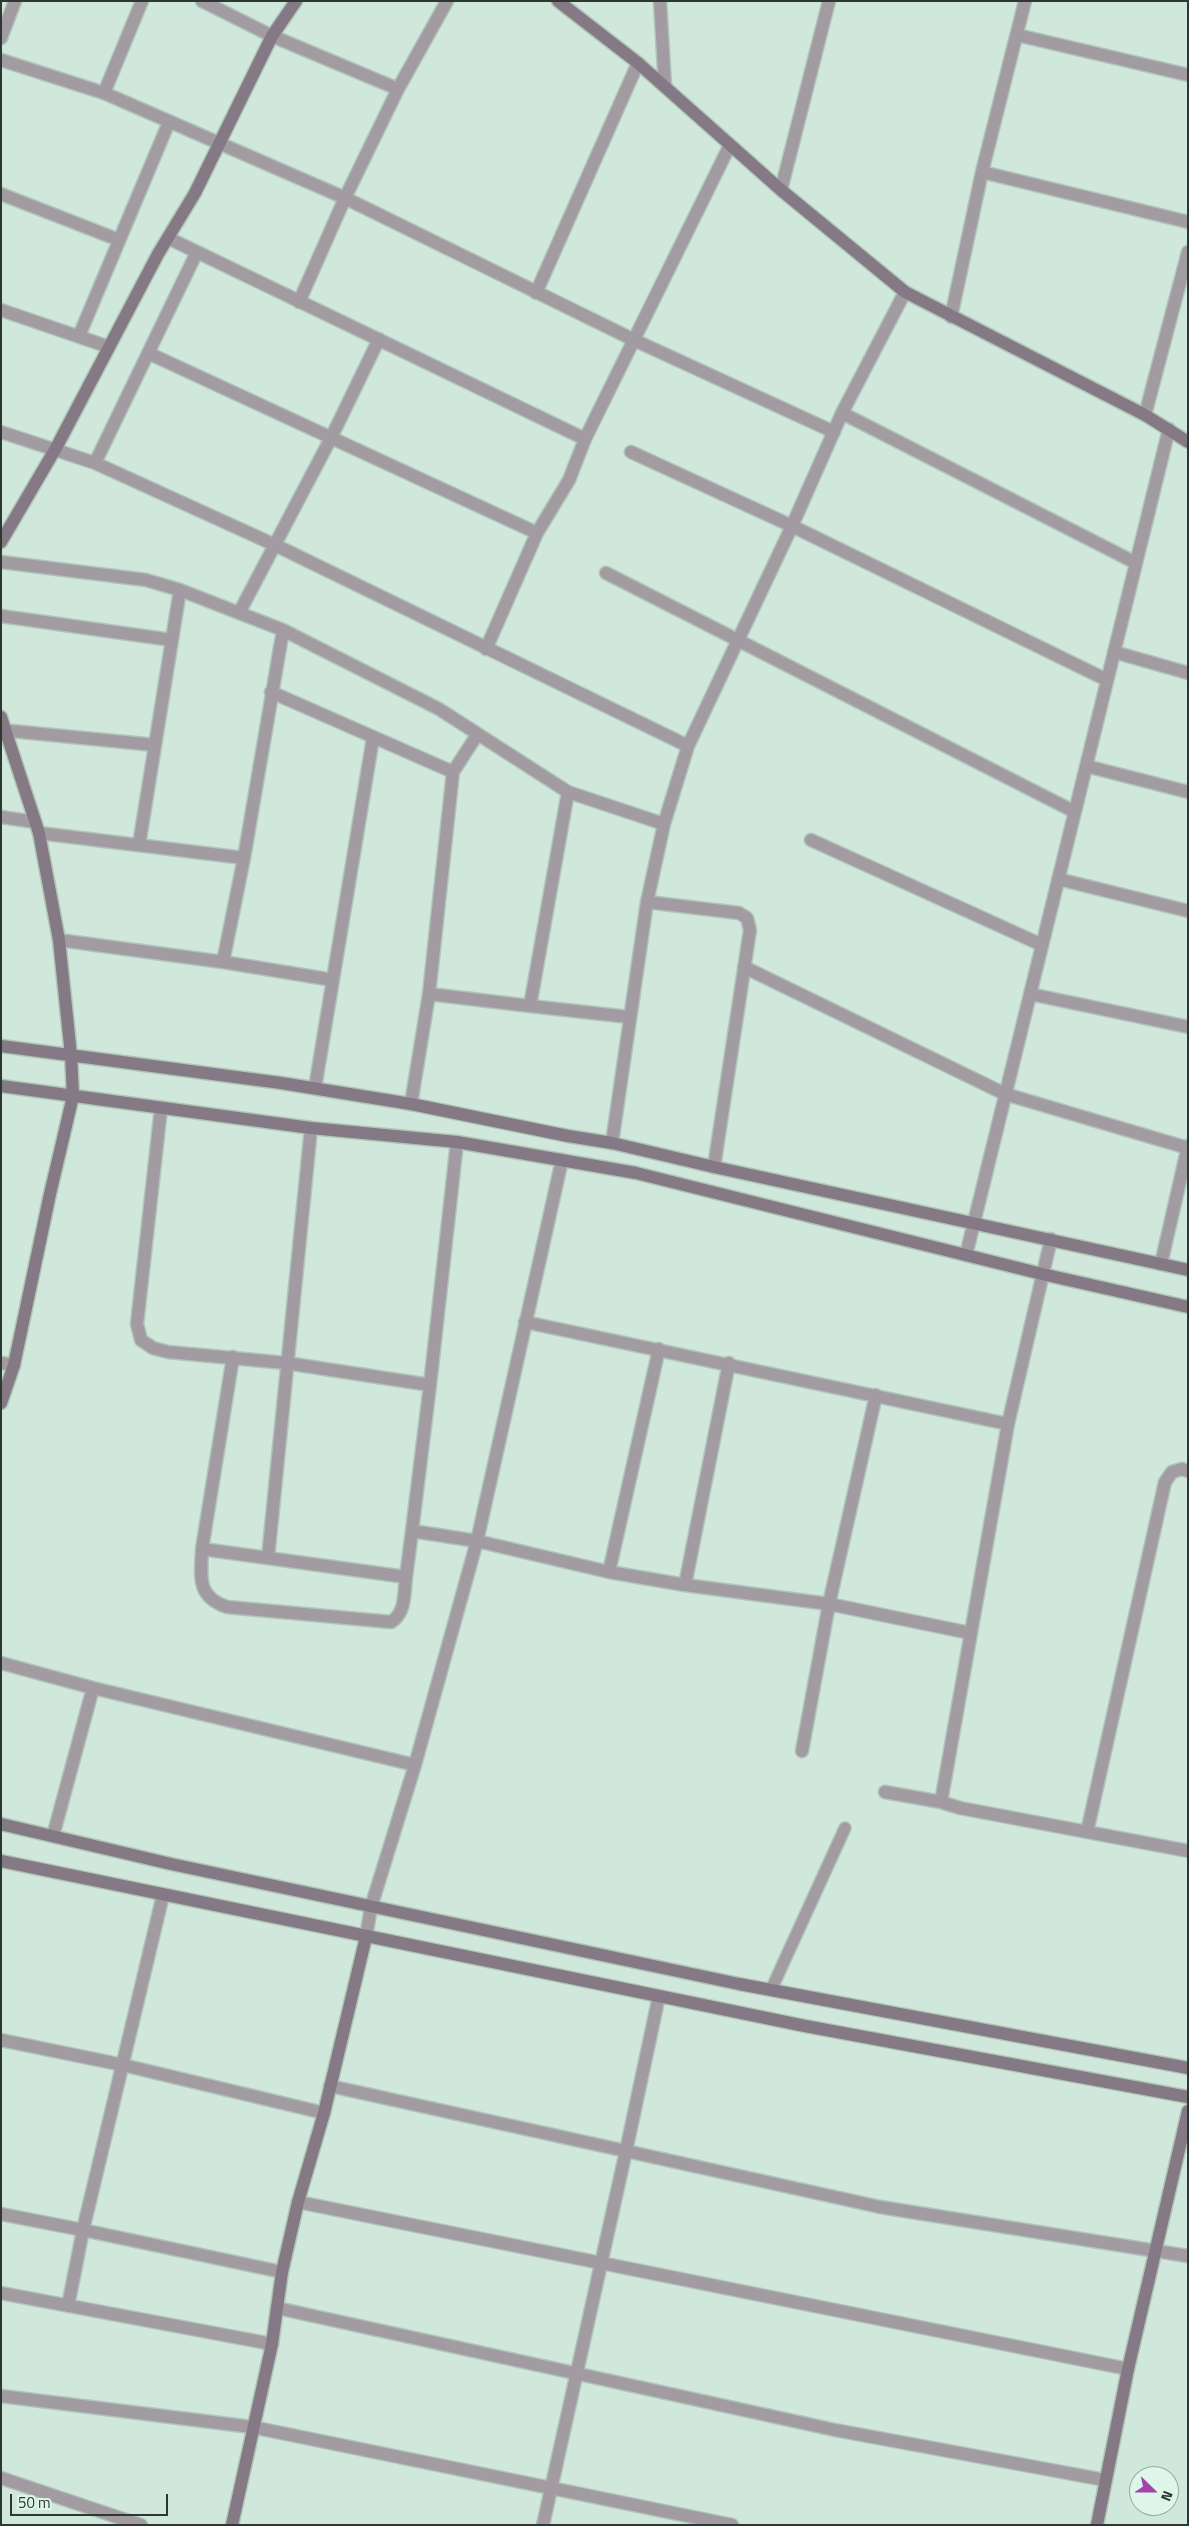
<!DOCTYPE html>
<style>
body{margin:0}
#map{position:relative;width:1189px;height:2526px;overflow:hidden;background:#d0e8db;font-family:"Titillium Web",sans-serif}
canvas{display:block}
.frame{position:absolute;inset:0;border:2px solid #2e3833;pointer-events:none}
.north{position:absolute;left:1129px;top:2466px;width:50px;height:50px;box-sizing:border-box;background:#ddf6e9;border:1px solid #97aaa0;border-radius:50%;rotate:112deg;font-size:14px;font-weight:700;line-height:20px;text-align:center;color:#2e3833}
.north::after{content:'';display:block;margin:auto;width:18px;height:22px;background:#a443aa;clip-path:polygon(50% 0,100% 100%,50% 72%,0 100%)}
.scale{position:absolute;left:10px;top:2494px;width:158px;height:22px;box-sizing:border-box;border:2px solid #2e3833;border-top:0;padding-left:6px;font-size:15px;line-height:18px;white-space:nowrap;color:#2e3833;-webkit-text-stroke:4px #ddf6e9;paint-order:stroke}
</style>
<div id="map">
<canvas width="1189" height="2526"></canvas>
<div class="frame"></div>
<div class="north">N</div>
<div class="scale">50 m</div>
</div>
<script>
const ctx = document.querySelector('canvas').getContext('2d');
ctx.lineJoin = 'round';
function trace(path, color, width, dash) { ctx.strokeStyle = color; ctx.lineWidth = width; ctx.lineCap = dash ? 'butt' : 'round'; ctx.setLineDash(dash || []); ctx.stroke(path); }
const lane = new Path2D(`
 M771 1990 845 1828`);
const street = new Path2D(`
 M202 1 272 36 398 89 345 198 299 302
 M660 1 665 86
 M1017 35 1188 75
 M1 38 15 1
 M1 60 104 93 345 198 634 340 834 432
 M398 89 447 1
 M104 93 142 1
 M982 172 1188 222
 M781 190 829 1
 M1 194 119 240
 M168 238 585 439
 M536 293 638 63
 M1 310 109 347
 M951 317 982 172 1025 1
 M79 336 169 122
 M148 353 537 533
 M842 413 1136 563
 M1145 415 1188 252
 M1 432 95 463 275 545 688 746 792 526 842 413 905 292
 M631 452 792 526 1107 680
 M95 463 197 252
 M1 562 146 580 180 590 283 630 244 858 223 962 59 940
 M606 573 1075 812
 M239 613 331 438 379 339
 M1 616 172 640
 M283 630 439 709 568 792
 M486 649 537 533 569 480 585 439 730 145
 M1114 652 1188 673
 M271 692 453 772
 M1 730 155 745
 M1086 766 1188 792
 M1 817 35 822
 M39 833 244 858
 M811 840 1042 945
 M139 845 180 590
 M1058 879 1188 911
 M647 902 739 913 747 918 750 930 714 1167
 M223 962 333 980
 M744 967 1005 1094 1188 1148
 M429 994 530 1006
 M1030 994 1188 1027
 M629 1017 530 1006 568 792 664 824
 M315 1088 373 738
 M411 1104 429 994 453 772 477 735
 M161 1108 137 1324 141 1340 153 1348 168 1352 286 1363 430 1385 412 1531 477 1541 415 1765 371 1907 366 1937
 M612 1143 647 902 664 824 688 746
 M562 1160 477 1541 609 1572 685 1585 829 1604 970 1633
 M1051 1239 1008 1424 941 1802 960 1808 1188 1851
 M966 1255 1169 429
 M1161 1264 1188 1146
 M525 1322 1008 1424
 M233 1357 202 1549 406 1577 412 1531
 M1 1363 14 1365
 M430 1385 457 1142
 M202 1549C201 1577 196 1596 227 1607L391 1622C406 1613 404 1593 406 1577
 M268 1558 311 1128
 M609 1572 659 1349
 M685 1585 729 1363
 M1 1663 93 1688 415 1765
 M802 1751 829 1604 876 1395
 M885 1792 941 1802
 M1087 1832 1165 1482 1172 1472 1182 1469 1188 1471
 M53 1836 93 1688
 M1 2040 123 2065 324 2113
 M330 2086 626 2151 659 1996
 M298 2202 1128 2369
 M1 2214 83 2230 163 1895
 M1 2293 272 2344
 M68 2306 83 2230 282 2272
 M277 2308 835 2430 1105 2480
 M1 2396 252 2427 732 2525
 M1 2478 141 2525
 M543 2525 626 2151 880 2207 1188 2256`);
const secondary = new Path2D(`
 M558 1 638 63 781 190 905 292 1145 415 1188 442
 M1 542 56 448 158 254 195 193 272 36 296 1
 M1 717 39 833 59 940 71 1055 73 1096 50 1194 14 1365 1 1403
 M1 1046 281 1083 411 1104 568 1136 612 1143 714 1167 1188 1270
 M1 1086 311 1128 457 1142 636 1173 1042 1274 1188 1307
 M1 1824 171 1864 739 1984 1188 2068
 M1 1861 805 2026 1188 2097
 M232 2525 272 2344 282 2272 298 2202 324 2113 366 1937
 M1097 2525 1128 2369 1188 2111`);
trace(lane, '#b0c5b9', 14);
trace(street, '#b0c5b9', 15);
trace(secondary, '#b0c5b9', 15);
trace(lane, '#a29ba2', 11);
trace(street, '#a29ba2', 12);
trace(secondary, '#847984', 12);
</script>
